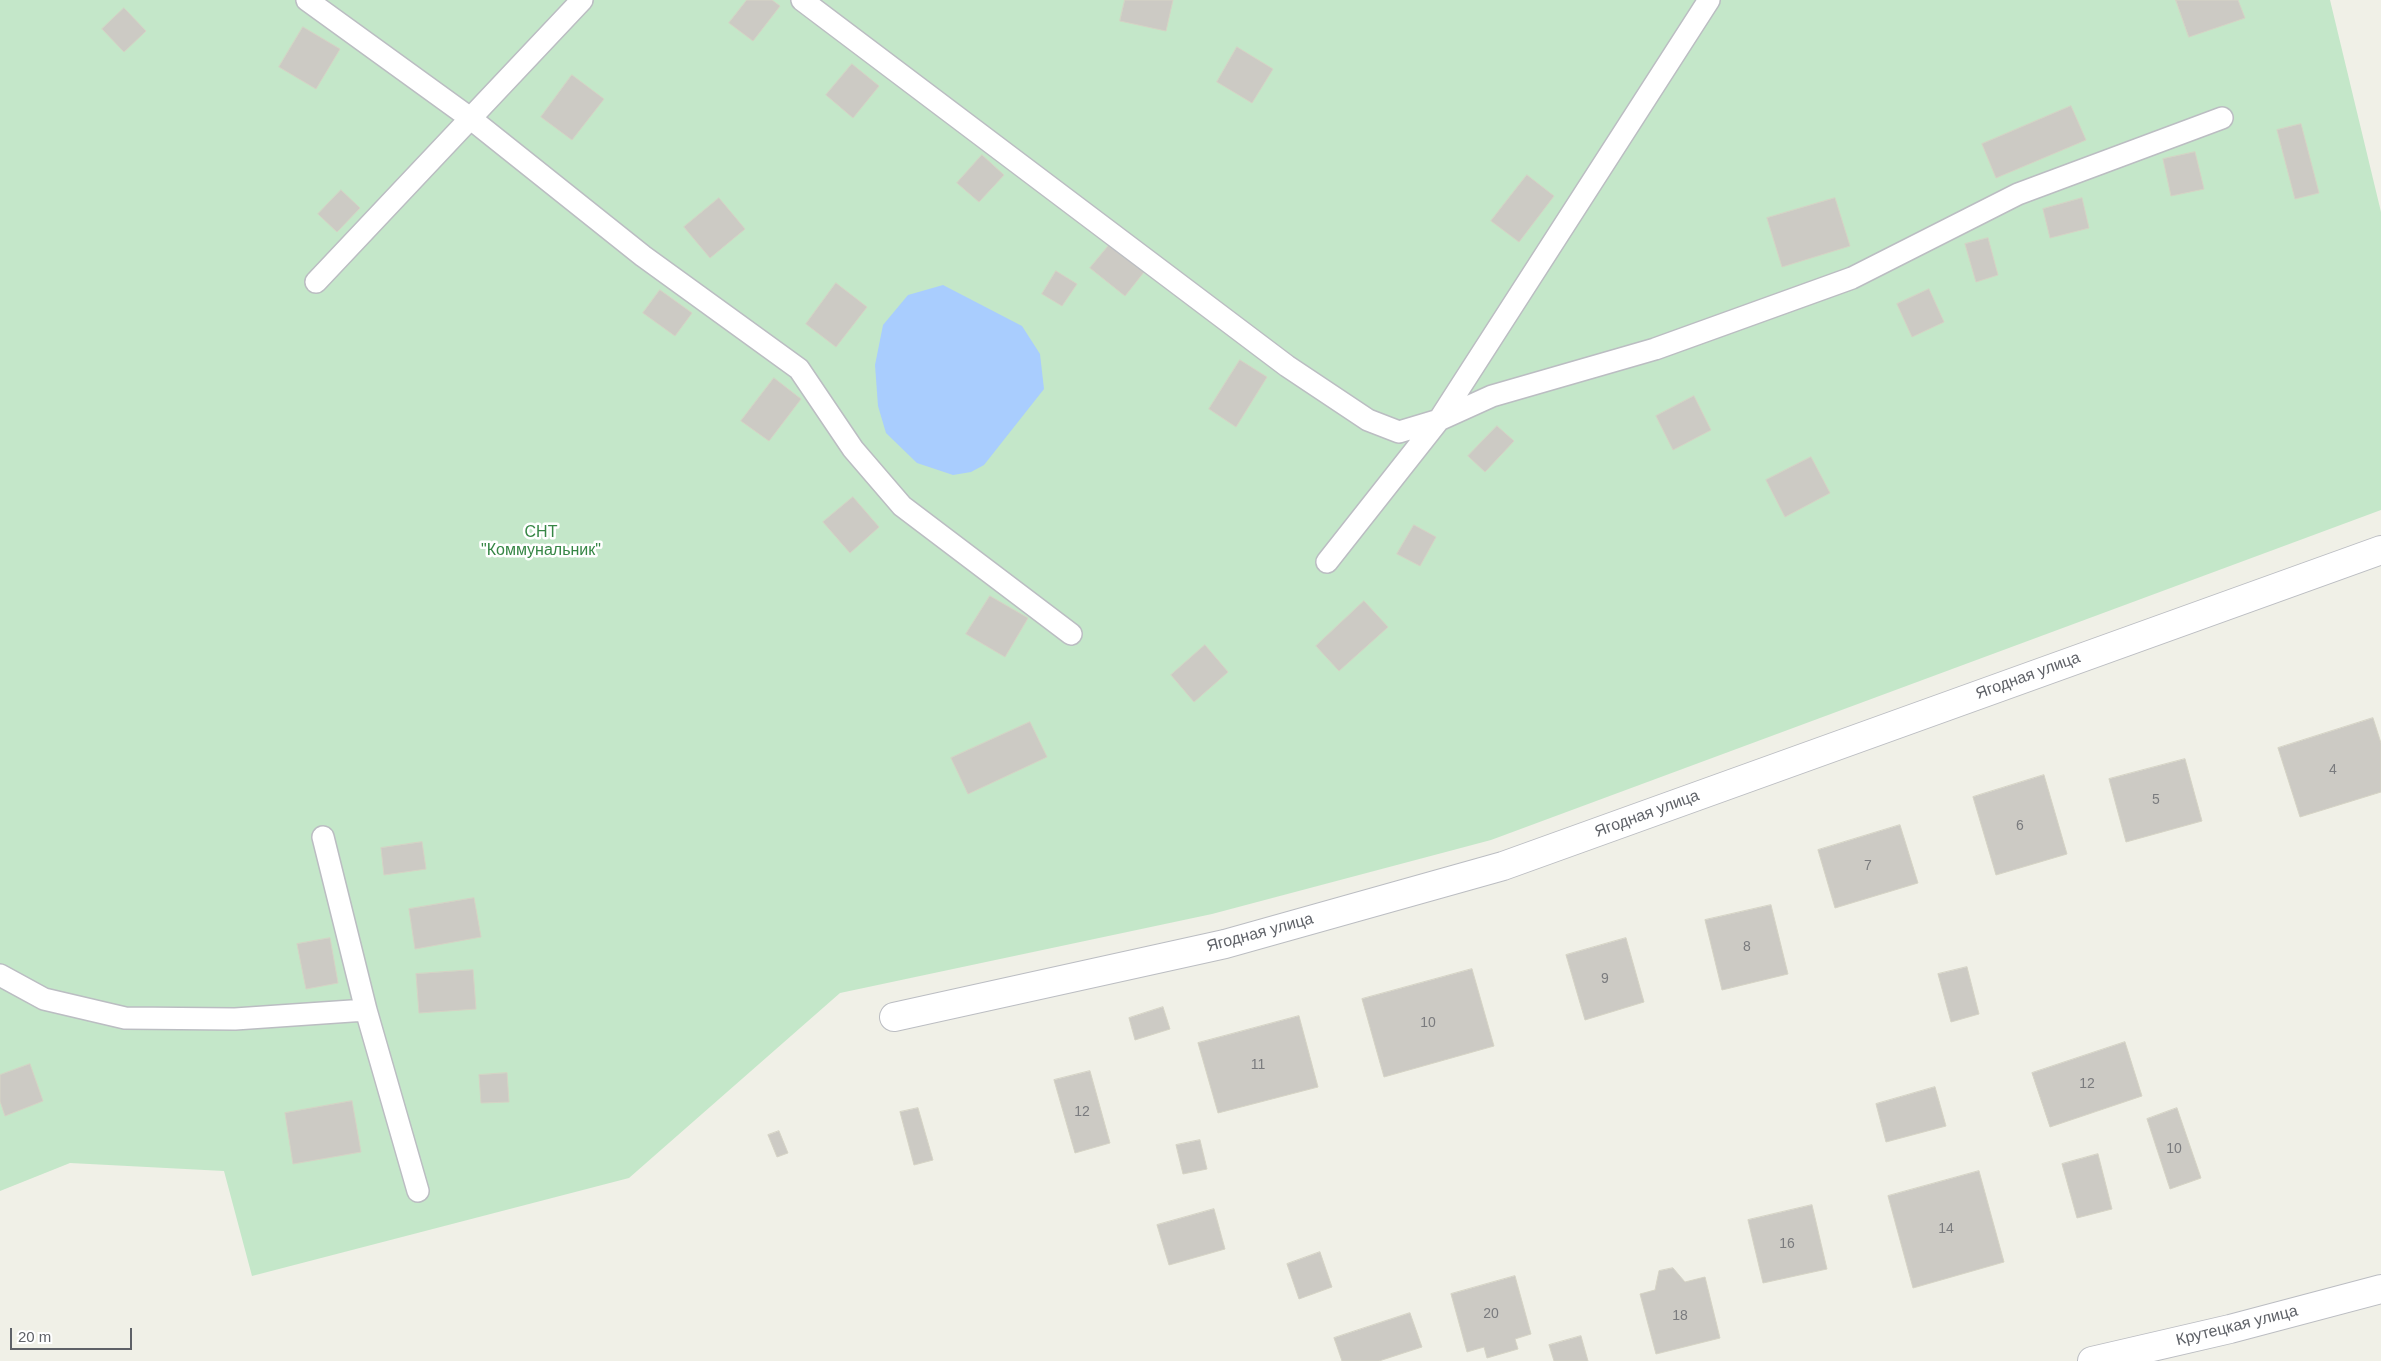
<!DOCTYPE html>
<meta charset="utf-8">
<style>
body{margin:0}
#map{position:relative;width:2381px;height:1361px;overflow:hidden;background:#f0f0e7;font-family:Arial,sans-serif}
canvas{display:block}
.scale{position:absolute;left:10px;top:1328px;width:122px;height:22px;box-sizing:border-box;border:2px solid #5e6167;border-top:0;padding-left:6px;font-size:15px;line-height:18px;white-space:nowrap;color:#5e6167;-webkit-text-stroke:4px #fff;paint-order:stroke}
</style>
<div id="map">
<canvas width="2381" height="1361"></canvas>
<div class="scale">20 m</div>
</div>
<script>
const ctx = document.querySelector('canvas').getContext('2d');
ctx.lineJoin = 'round';
function fill(path, color) { ctx.fillStyle = color; ctx.fill(path, 'evenodd'); }
function trace(path, color, width, dash) { ctx.strokeStyle = color; ctx.lineWidth = width; ctx.lineCap = dash ? 'butt' : 'round'; ctx.setLineDash(dash || []); ctx.stroke(path); }
function drawText(font, color, halo, rows, align = 'center') {
  ctx.font = font + ' Arial,sans-serif'; ctx.lineWidth = 5; ctx.setLineDash([]); ctx.textBaseline = 'middle'; ctx.strokeStyle = halo; ctx.fillStyle = color; for (const [text, x, y, turn = 0] of rows) {
    ctx.save(); ctx.translate(x, y); ctx.rotate((+turn || 0) * Math.PI / 180); ctx.textAlign = isNaN(turn) ? turn : align; if (halo) ctx.strokeText(text, 0, 0); ctx.fillText(text, 0, 0); ctx.restore();
  }
}
const green = new Path2D(`
 M0 0H2330L2381 212V510L1491 840 1212 914 840 993 629 1178 252 1276 224 1171 70 1163 0 1191Z`);
const water = new Path2D(`
 M943 285 1022 326 1040 354 1044 389 984 465 971 472 953 475 917 463 886 433 878 406 875 365 883 325 908 295Z`);
const building = new Path2D(`
 M747 0H772L780 6 753 41 729 23Z
 M1125 0H1173L1166 31 1120 21Z
 M2176 0H2238L2245 18 2189 37Z
 M124 8 146 31 124 52 102 29Z
 M303 27 340 49 316 89 279 67Z
 M1237 47 1273 69 1252 103 1217 82Z
 M852 64 879 86 853 118 826 95Z
 M572 75 604 99 572 140 541 117Z
 M2071 106 2086 140 1996 178 1982 144Z
 M2301 124 2319 193 2295 199 2277 130Z
 M2195 152 2204 189 2171 196 2163 159Z
 M982 155 1004 175 979 202 957 183Z
 M1527 175 1554 196 1519 242 1491 221Z
 M341 190 360 208 337 232 318 214Z
 M719 198 745 229 710 258 684 227Z
 M1835 198 1850 246 1782 267 1767 218Z
 M2082 198 2089 228 2050 238 2043 209Z
 M1988 238 1998 275 1976 282 1965 244Z
 M1110 244 1144 272 1125 296 1090 268Z
 M1056 271 1077 284 1062 306 1042 294Z
 M836 283 867 307 836 347 806 324Z
 M1929 289 1944 322 1912 337 1897 304Z
 M660 290 692 313 675 336 643 313Z
 M1240 360 1267 377 1236 427 1209 409Z
 M774 378 801 399 769 441 741 421Z
 M1694 396 1711 430 1673 450 1656 416Z
 M1497 426 1514 441 1485 472 1468 456Z
 M1811 457 1830 493 1785 517 1766 480Z
 M853 497 879 527 850 553 823 522Z
 M1414 525 1436 537 1420 566 1397 554Z
 M990 596 1028 618 1005 657 966 634Z
 M1364 601 1388 627 1339 671 1316 646Z
 M1205 645 1228 672 1194 702 1171 675Z
 M2373 718 2381 743V792L2300 817 2278 748Z
 M1030 722 1047 757 968 794 951 758Z
 M2185 759 2202 821 2126 842 2109 779Z
 M2044 775 2067 854 1996 875 1973 797Z
 M1900 825 1918 883 1835 908 1818 850Z
 M422 842 426 869 384 875 381 848Z
 M474 898 481 937 415 949 409 909Z
 M1771 905 1788 974 1722 990 1705 920Z
 M330 938 338 983 306 989 297 944Z
 M1626 938 1644 1002 1585 1020 1566 955Z
 M1967 967 1979 1014 1951 1022 1938 974Z
 M1472 969 1494 1046 1384 1077 1362 999Z
 M473 970 476 1009 419 1013 416 974Z
 M1163 1007 1170 1029 1135 1040 1129 1018Z
 M1299 1016 1318 1087 1218 1113 1198 1043Z
 M2125 1042 2142 1096 2050 1127 2032 1073Z
 M30 1064 43 1101 5 1116 0 1101V1075Z
 M1090 1071 1110 1143 1075 1153 1054 1080Z
 M507 1073 509 1102 481 1103 479 1075Z
 M1935 1087 1946 1126 1886 1142 1876 1104Z
 M352 1101 361 1152 293 1164 285 1113Z
 M918 1108 933 1160 914 1165 900 1112Z
 M2177 1108 2201 1178 2170 1189 2147 1119Z
 M779 1131 788 1153 777 1157 768 1135Z
 M1200 1140 1207 1169 1183 1174 1176 1145Z
 M2098 1154 2112 1209 2077 1218 2062 1164Z
 M1979 1171 2004 1262 1913 1288 1888 1196Z
 M1812 1205 1827 1269 1763 1283 1748 1220Z
 M1214 1209 1225 1249 1169 1265 1157 1225Z
 M1320 1252 1332 1287 1299 1299 1287 1264Z
 M1673 1268 1685 1282 1705 1277 1720 1338 1656 1354 1640 1294 1655 1290 1659 1271Z
 M1515 1276 1531 1334 1515 1339 1518 1349 1487 1358 1484 1347 1467 1352 1451 1294Z
 M1410 1313 1422 1347 1379 1361H1342L1334 1338Z
 M1581 1336 1588 1361H1554L1549 1345Z`);
const lane = new Path2D(`
 M307 0 470 118 643 256 799 369 853 449 902 506 1071 634
 M802 0 1287 366 1368 420 1399 432 1439 420 1492 396 1655 349 1852 278 2018 194 2222 118
 M316 282 582 0
 M1327 562 1439 420 1709 0
 M323 837 366 1010 418 1191
 M0 975 44 999 125 1018 235 1019 366 1010`);
const street = new Path2D(`
 M894 1017 1225 944 1503 866 2381 550
 M2092 1361 2230 1329 2381 1289`);
const numberNames = [
 ["4",2333,770],
 ["5",2156,800],
 ["6",2020,826],
 ["7",1868,866],
 ["8",1747,947],
 ["9",1605,979],
 ["10",1428,1023],
 ["11",1258,1065],
 ["12",2087,1084],
 ["12",1082,1112],
 ["10",2174,1149],
 ["14",1946,1229],
 ["16",1787,1244],
 ["20",1491,1314],
 ["18",1680,1316]
];
const parkNames = [
 ["СНТ",541,533],
 ["\"Коммунальник\"",541,551]
];
const streetNames = [
 ["Ягодная улица",2028,676,-20],
 ["Ягодная улица",1647,814,-20],
 ["Ягодная улица",1260,933,-15],
 ["Крутецкая улица",2237,1326,-14]
];
fill(green, '#c4e7c9');
fill(water, '#a9cdfe');
fill(building, '#cccac4');
trace(building, '#d5d3c5', 1);
trace(lane, '#bbbdc2', 24);
trace(street, '#bbbdc2', 30);
trace(lane, '#fff', 21);
trace(street, '#fff', 28);
drawText('14px', '#7a7b7e', null, numberNames);
drawText('16px', '#368645', '#fff', parkNames);
drawText('16px', '#5e6167', '#fff', streetNames);
</script>
